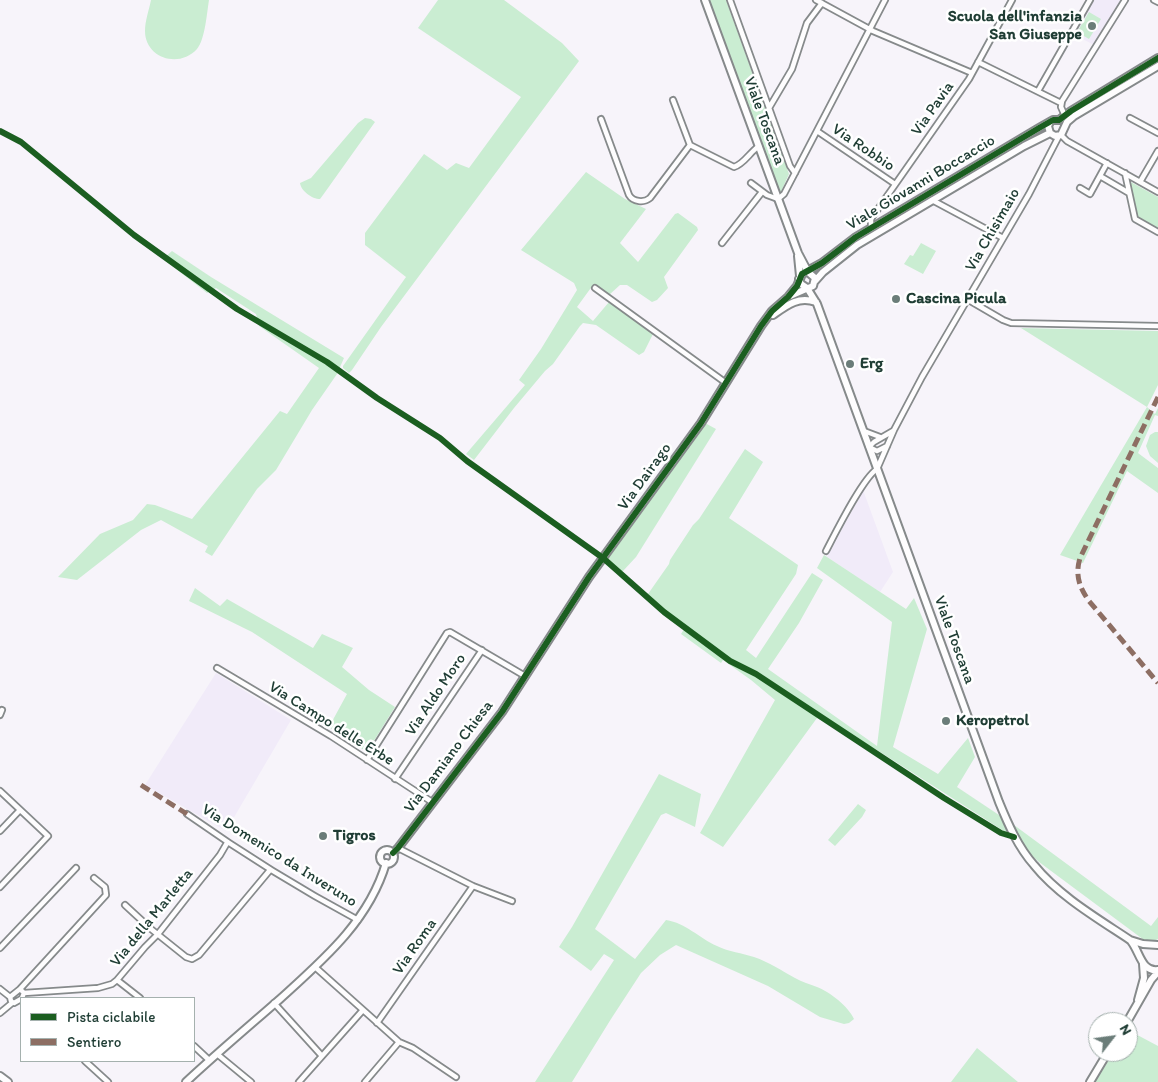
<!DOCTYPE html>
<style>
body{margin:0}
#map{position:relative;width:1158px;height:1082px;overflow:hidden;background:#f7f4fa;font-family:Itim,sans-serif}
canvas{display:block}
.legend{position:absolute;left:20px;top:997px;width:175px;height:65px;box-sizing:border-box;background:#fff;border:1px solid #a5b1ae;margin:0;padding:6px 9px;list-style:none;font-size:15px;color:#1f3d34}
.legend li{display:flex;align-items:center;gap:10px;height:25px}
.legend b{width:25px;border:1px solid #a5b1ae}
.north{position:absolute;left:1088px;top:1012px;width:50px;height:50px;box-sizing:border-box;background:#fff;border:1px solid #a5b1ae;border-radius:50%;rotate:60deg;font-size:14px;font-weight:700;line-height:20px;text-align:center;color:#1f3d34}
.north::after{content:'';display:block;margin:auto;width:18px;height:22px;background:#6b7d79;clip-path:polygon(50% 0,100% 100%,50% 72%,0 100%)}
</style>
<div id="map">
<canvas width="1158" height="1082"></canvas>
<ul class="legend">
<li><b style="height:6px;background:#1b5e20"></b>Pista ciclabile</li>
<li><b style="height:6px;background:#8d6e63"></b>Sentiero</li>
</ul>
<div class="north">N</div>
</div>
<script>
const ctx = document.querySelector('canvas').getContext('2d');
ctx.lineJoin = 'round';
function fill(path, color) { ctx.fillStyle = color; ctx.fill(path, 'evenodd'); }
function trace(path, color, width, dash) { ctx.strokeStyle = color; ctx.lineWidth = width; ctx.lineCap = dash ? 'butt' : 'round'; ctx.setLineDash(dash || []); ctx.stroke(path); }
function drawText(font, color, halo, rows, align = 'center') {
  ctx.font = font + ' Itim,sans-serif'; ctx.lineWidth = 5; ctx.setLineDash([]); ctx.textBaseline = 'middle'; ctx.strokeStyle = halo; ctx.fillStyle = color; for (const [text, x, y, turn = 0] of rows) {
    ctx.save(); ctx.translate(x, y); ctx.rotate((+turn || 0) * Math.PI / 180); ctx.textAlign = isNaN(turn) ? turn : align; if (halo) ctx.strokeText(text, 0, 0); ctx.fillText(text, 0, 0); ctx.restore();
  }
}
const built = new Path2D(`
 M1092 0H1122L1094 45 1073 34Z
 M863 490 893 572 880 592 827 557Z
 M216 673 291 720 226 831 145 785Z`);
const green = new Path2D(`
 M151 0H209C207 12 205 40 197 49 179 69 145 58 145 31 145 21 149 10 151 0Z
 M438 0H504L562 43 579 61 381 327 352 370 349 373 343 368V366L406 277 365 245V233L424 154 447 170 456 163 469 168 521 97 418 28Z
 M709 0H726L789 174 780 194Z
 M1089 12 1101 19 1089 39 1077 32Z
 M365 118 371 119 375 122 323 195 320 199C312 199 301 191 300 183L311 178 358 123Z
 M1039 130 1041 135 1022 144 851 245 816 274 815 272 850 244 1022 142Z
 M586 172 625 199 646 209 620 243 638 262 675 214 678 213 697 227 698 230 664 277 668 288 657 300 652 302 627 285H620L609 295 593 285 577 307 593 321 609 302 653 334 644 352 639 355 596 325 583 323 580 326 553 364 545 371 514 408 474 460 466 454 525 385 519 380 541 349 577 290 574 283 521 250Z
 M1129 181 1158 197V229L1138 218Z
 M921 243 936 251 923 274 904 264 910 255 913 256Z
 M172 251 211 277 344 358 337 374 312 410 276 470 257 489 212 556 205 552 208 546 161 520 141 530 77 580 58 577 100 534 133 520 147 504 155 505 192 519 280 411 287 414 319 368 259 326 256 314 216 288 207 293 163 259Z
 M1021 328 1158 331V385L1147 407 1155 414 1158 408V416L1155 415 1138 453 1158 468V493L1127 471 1083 563 1060 555 1147 407Z
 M705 423 716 429 636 557 623 571H620L610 563 608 557Z
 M1155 432H1158V463L1150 456 1146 446 1150 435Z
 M745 449 763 462 729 518 798 565 796 574 746 650 756 658 812 573 823 580 799 623 768 669 877 746 892 622 817 568 824 555 906 609 914 598 927 629 893 747 938 774 968 738 975 757 957 787 1014 825 1151 926 1158 917V939L1148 943 1039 862 1007 833 877 750 817 718 723 847 700 833 775 700 751 680 723 660 721 663 681 634 686 626 665 610 648 594 669 564 670 560 693 525 699 519Z
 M195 588 220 606 227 599 313 648 322 634 353 648 342 667 369 690 395 707 367 752 329 727 347 694 252 632 189 601Z
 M659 774 701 794 695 827 666 813 661 815 595 929 635 959 666 920C686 923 699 938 717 946 729 952 742 953 754 957 769 962 782 971 795 978 802 982 810 984 817 987 830 992 848 1006 854 1019L849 1023 844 1024 820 1017 768 986 676 945 660 955 641 973 611 1019 572 1082H535L614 960 604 954 591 971 559 947 572 927Z
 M858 804 866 810 862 817 835 846 828 840Z
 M1128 1030 1158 1046V1082H1095L1114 1052H1128Z
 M977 1048 1018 1082H951Z`);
const street = new Path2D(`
 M730 0 790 166 795 173
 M816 0 873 31 972 73
 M1154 0 1158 2
 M978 62 1061 103
 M1038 91 1090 0
 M673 100 690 145 734 167C744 164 750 152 759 146
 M769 108 792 69 807 23 822 3
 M1065 116 1061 107 1062 101 1125 0
 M1130 118 1158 133
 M601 119 629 195C633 202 644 203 650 198L690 145
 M817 131 895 184
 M1061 135 1067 141 1158 192
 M1125 173 1135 219 1158 232
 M1100 176 1129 193
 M1140 182 1158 151
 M751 183 767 195 778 199 784 194 885 0
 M1080 188 1090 194 1107 163
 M932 200 1003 238
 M871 228V219L969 79 1012 0
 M722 243 762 192
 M595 288 726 383
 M967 299 1003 320 1011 323 1158 326
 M864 431 880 437
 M887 446 877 451 869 447 874 442 893 431
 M826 551C836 532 862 479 877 469L894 430 922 377 1029 194 1059 136
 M217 668 331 736 432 802
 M0 715 2 710
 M367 760 447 633 450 632 525 676
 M395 779 482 650
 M0 791 48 836 0 887
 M187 814C242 853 298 888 358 920
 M0 831 20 810
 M398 848 473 886 512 901
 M125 905 151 929 186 957 192 959 199 955 270 870
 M0 948 76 868
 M315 967 399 1042 413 1048 456 1077
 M117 980 140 998
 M0 989 10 997
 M20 989 106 895 105 887 94 878
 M24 993 98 988 112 984 117 980 145 947 158 934 220 855 227 843
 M21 999 14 1003 11 1001 10 997 20 989 24 993 22 998
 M274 1003 322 1056
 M0 1013 12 1003
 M377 1023 473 886
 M194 1046 209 1060
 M217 1054 251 1082
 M85 1061 108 1082
 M299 1082 363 1010
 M365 1082 399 1042`);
const secondary = new Path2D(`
 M705 0 798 253 808 272 815 278 813 286 790 296
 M1050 122 1048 126 1050 133 1055 136 1061 135 1067 122 1074 116 1158 66
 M798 256 800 276
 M799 279 801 284 807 288 817 304 999 802C1008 824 1018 847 1034 865 1059 896 1097 918 1130 940L1143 944 1158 945
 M815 281 823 272 857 245 1024 146 1050 133
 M773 315C787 305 798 296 816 302
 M380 857a7 7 0 1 1 14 0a7 7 0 1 1-14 0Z
 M393 853 398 848 502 712 589 577 701 423 761 326 772 311 788 297 797 286 802 274 822 263 856 237 1039 128 1053 120H1059L1071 111 1158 58
 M1131 941C1140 952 1141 972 1158 970
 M1138 1000 1144 978 1143 964
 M1127 1022 1151 980 1158 972
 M0 1076 8 1082
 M186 1082C216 1054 248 1027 280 999 323 960 369 921 386 863
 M1090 1082 1108 1052`);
const quiet = new Path2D(`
 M1158 397 1080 558C1075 575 1079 587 1089 601L1158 683
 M141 785 187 814`);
const cycleway = new Path2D(`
 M0 131 21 142 134 235 237 309 327 362 377 398 440 438 467 461 603 558 664 612 730 661 756 674 944 798 1001 833 1014 837
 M393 853 398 848 502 712 589 577 701 423 761 326 772 311 788 297 797 286 802 274 822 263 856 237 1039 128 1053 120H1059L1071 111 1158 58`);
const markers = [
 [1092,26,5,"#6b7d79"],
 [896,299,5,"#6b7d79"],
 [850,364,5,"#6b7d79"],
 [946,721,5,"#6b7d79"],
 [323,836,5,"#6b7d79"]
];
const poiNames = [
 ["Scuola dell'infanzia",1082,17,"right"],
 ["San Giuseppe",1082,35,"right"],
 ["Cascina Picula",906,299],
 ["Erg",860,364],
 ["Keropetrol",956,721],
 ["Tigros",333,836]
];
const streetNames = [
 ["Via Pavia",933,109,-55],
 ["Viale Toscana",764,121,70],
 ["Via Robbio",863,148,34],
 ["Viale Giovanni Boccaccio",921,183,-31],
 ["Via Chisimaio",993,230,-60],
 ["Via Dairago",645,477,-54],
 ["Viale Toscana",954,640,70],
 ["Via Aldo Moro",436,695,-56],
 ["Via Campo delle Erbe",331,724,32],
 ["Via Damiano Chiesa",449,757,-53],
 ["Via Domenico da Inveruno",279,856,32],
 ["Via della Marletta",152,918,-51],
 ["Via Roma",415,947,-55]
];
fill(built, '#f1ebf9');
fill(green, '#caedd2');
trace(street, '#868a8b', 8);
trace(secondary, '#868a8b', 10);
trace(street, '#fefdfe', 4.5);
trace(secondary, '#fefdfe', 6);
trace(quiet, '#8d6e63', 5, [10, 5]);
trace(cycleway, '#1b5e20', 6);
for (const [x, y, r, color] of markers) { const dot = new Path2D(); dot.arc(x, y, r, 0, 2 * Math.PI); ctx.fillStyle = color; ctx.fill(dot); trace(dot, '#fff', 2); }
drawText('bold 16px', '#1f3d34', '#fff', poiNames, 'left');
drawText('16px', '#1f3d34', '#fff', streetNames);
</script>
